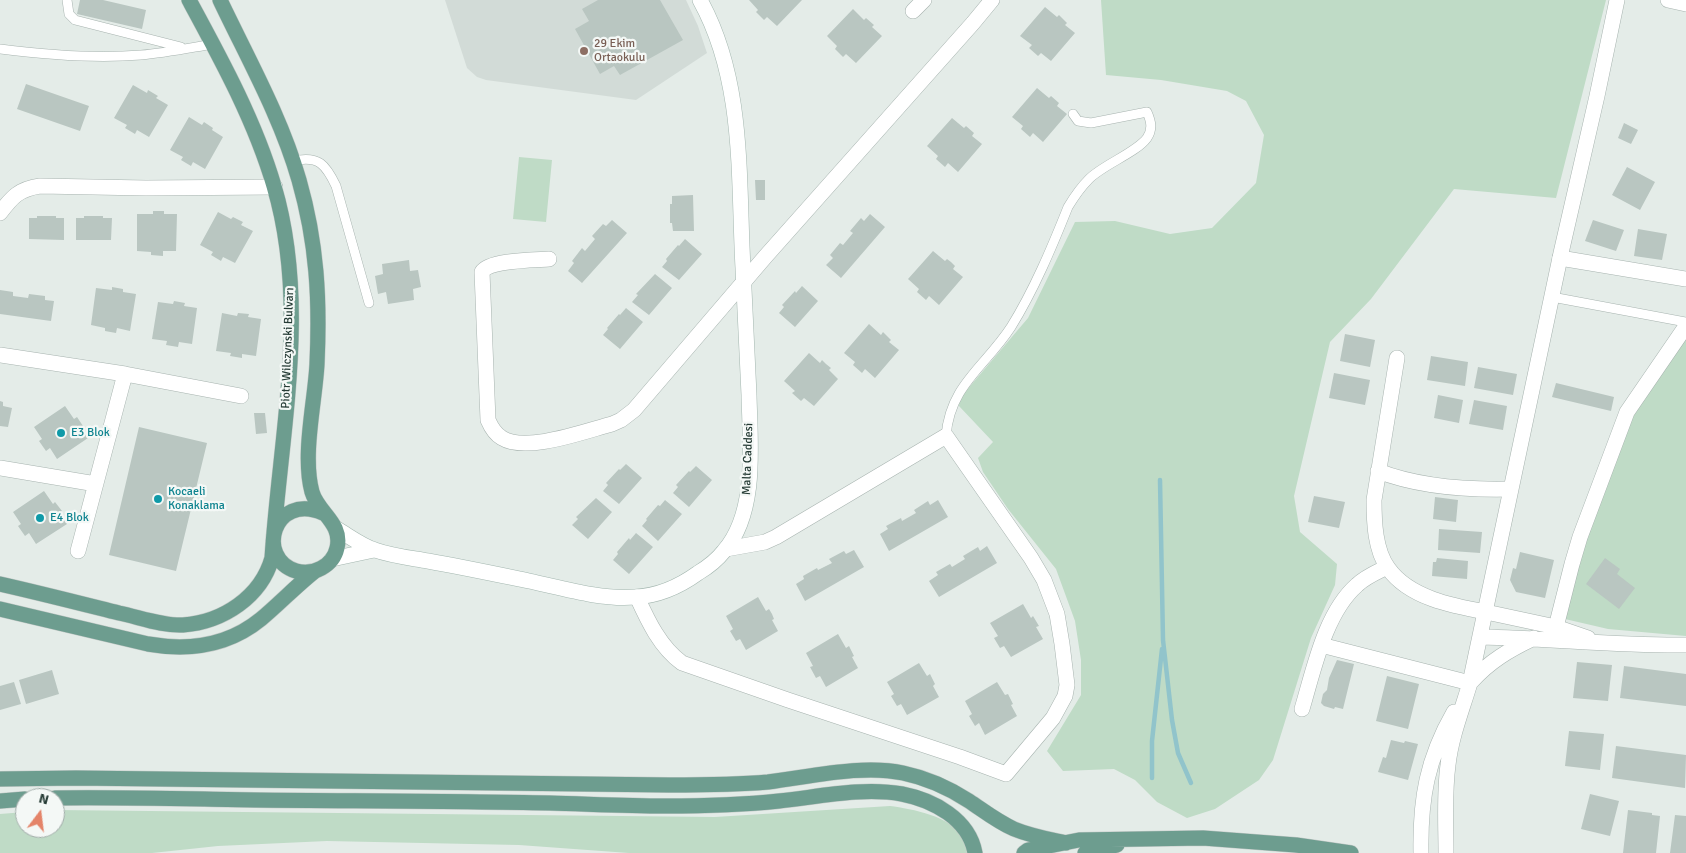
<!DOCTYPE html>
<meta charset="utf-8">
<style>
body{margin:0}
#map{position:relative;width:1686px;height:853px;overflow:hidden;background:#e4ece8;font-family:Signika,sans-serif}
canvas{display:block}
.north{position:absolute;left:15px;top:788px;width:50px;height:50px;box-sizing:border-box;background:#f4f8f6;border:1px solid #a1aca9;border-radius:50%;rotate:15deg;font-size:14px;font-weight:700;line-height:20px;text-align:center;color:#253b35}
.north::after{content:'';display:block;margin:auto;width:18px;height:22px;background:#e48469;clip-path:polygon(50% 0,100% 100%,50% 72%,0 100%)}
</style>
<div id="map">
<canvas width="1686" height="853"></canvas>
<div class="north">N</div>
</div>
<script>
const ctx = document.querySelector('canvas').getContext('2d');
ctx.lineJoin = 'round';
function fill(path, color) { ctx.fillStyle = color; ctx.fill(path, 'evenodd'); }
function trace(path, color, width, dash) { ctx.strokeStyle = color; ctx.lineWidth = width; ctx.lineCap = dash ? 'butt' : 'round'; ctx.setLineDash(dash || []); ctx.stroke(path); }
function drawText(font, color, halo, rows, align = 'center') {
  ctx.font = font + ' Signika,sans-serif'; ctx.lineWidth = 4.5; ctx.setLineDash([]); ctx.textBaseline = 'middle'; ctx.strokeStyle = halo; ctx.fillStyle = color; for (const [text, x, y, turn = 0] of rows) {
    ctx.save(); ctx.translate(x, y); ctx.rotate((+turn || 0) * Math.PI / 180); ctx.textAlign = isNaN(turn) ? turn : align; if (halo) ctx.strokeText(text, 0, 0); ctx.fillText(text, 0, 0); ctx.restore();
  }
}
const built = new Path2D(`
 M445 0H686L698 26 707 53 636 100 486 80 477 77 467 68Z`);
const green = new Path2D(`
 M1101 0H1606L1556 198 1454 189 1371 299 1330 342 1294 496 1300 532 1337 564 1335 585 1311 638 1273 760 1259 780 1215 809 1187 818 1157 802 1135 780 1114 769 1063 771 1047 751 1081 695V660L1075 621 1056 569 1008 509 983 472 978 458 993 442 959 406 960 398 1028 318 1075 222 1115 221 1170 234 1212 228 1256 183 1264 135 1246 101 1227 91 1161 80 1106 75Z
 M519 157 552 160 546 222 513 219Z
 M1686 333V636L1608 629 1565 619 1579 558 1633 414Z
 M890 806C912 809 952 816 963 838 965 842 966 848 967 853H629L519 845 327 841 218 846 152 853H0V814L25 812V828H55V810L715 817Z`);
const stream = new Path2D(`
 M1160 480 1163 640 1172 720 1178 753 1191 783
 M1152 778V741L1162 649`);
const building = new Path2D(`
 M80 0H103L146 10 142 29 77 14Z
 M598 0H660L683 40 620 75 614 66 600 74 575 29 589 21 582 9Z
 M749 0H802L777 26 767 17 764 20 756 12 758 10Z
 M1045 7 1057 17 1059 15 1067 23 1065 25 1075 33 1051 61 1041 53 1038 56 1029 48 1032 45 1020 36Z
 M853 9 864 20 866 18 874 25 872 27 882 36 856 63 846 54 843 57 835 49 837 46 827 36Z
 M26 84 89 106 80 131 17 109Z
 M133 85 147 93 148 90 158 96 156 98 168 105 149 137 137 130 135 134 125 128 127 125 114 118Z
 M1037 88 1049 98 1051 96 1059 103 1057 106 1067 114 1043 142 1033 133 1030 137 1021 129 1023 126 1012 117Z
 M189 117 202 125 204 122 213 128 212 130 223 137 205 169 193 162 191 166 181 160 183 157 170 150Z
 M952 118 964 128 966 126 974 133 972 136 982 144 958 172 948 163 945 167 936 159 938 156 927 146Z
 M1624 123 1638 130 1631 144 1618 138Z
 M1627 167 1655 182 1640 210 1612 195Z
 M755 180H765V200H756Z
 M693 195 694 231H673L672 223H670V204H672V196Z
 M153 211H164V214H177L176 251H163V256L151 255V252L137 251V214H153Z
 M218 212 231 219 233 217 243 222 241 225 253 231 235 263 223 257 221 261 211 255 213 252 200 245Z
 M870 214 885 227 841 278 826 265 833 258 830 255 840 243 843 245 853 233 850 231 861 218 864 221Z
 M37 216H56V218H64V240L29 239V218H37Z
 M84 216H103V218H112L111 240H76V218H84Z
 M612 220 627 233 582 283 568 271 574 263 572 261 582 248 585 251 595 239 592 236 603 224 606 226Z
 M1593 220 1624 230 1616 251 1585 241Z
 M1638 229 1667 234 1662 260 1634 256Z
 M685 239 702 254 679 280 662 267 667 261 666 259 678 245 679 246Z
 M933 251 945 261 947 259 951 262 955 266 953 269 963 277 939 305 929 296 926 300 917 292 919 289 908 279Z
 M409 260 410 271 418 270 421 287 413 289 414 300 388 304 386 292 378 294 375 276 383 274 382 264Z
 M655 274 672 288 649 315 632 302 638 295 636 294Z
 M802 286 818 301 795 327 779 313 784 307 782 305 795 291 796 293Z
 M112 287 123 289V292L136 294 130 331 117 328 116 333 105 331V328L91 325 96 288 112 290Z
 M0 290 13 292V296L28 298 29 294 45 296V300L54 301 51 321 0 314Z
 M174 301 185 303 184 306 197 308 192 344 179 342 178 347 166 345 167 341 152 339 158 302 173 304Z
 M626 308 643 322 620 349 603 335 608 329 607 328 619 314 620 315Z
 M222 313 237 316 238 313 249 314 248 317 261 319 256 356 242 354V358L230 356 231 353 216 351Z
 M869 324 881 335 883 332 891 340 889 342 899 350 875 378 865 369 862 373 853 365 855 362 844 353Z
 M1345 334 1375 340 1370 367 1340 361Z
 M809 353 820 363 822 360 826 364 831 368 829 370 838 379 814 406 804 398 801 401 792 393 795 391 784 381Z
 M1431 356 1468 362 1465 386 1427 380Z
 M1478 367 1517 374 1513 395 1474 388Z
 M1334 373 1370 380 1365 405 1329 398Z
 M1556 383 1614 397 1611 411 1552 397Z
 M1438 395 1463 400 1459 423 1434 418Z
 M1474 400 1507 406 1503 430 1469 424Z
 M0 401 3 402V406L12 408 8 427 0 426Z
 M65 406 74 419 77 417 83 426 80 428 88 438 57 459 50 448 46 451 39 441 42 439 34 427Z
 M254 413H265L267 433 256 434Z
 M139 427 207 443 176 571 109 555Z
 M626 464 642 478 619 504 603 491 608 485 606 483 619 469 620 470Z
 M696 466 712 480 689 507 673 493 678 487 676 485 689 471 690 472Z
 M44 491 53 504 55 502 62 511 59 513 67 524 36 544 29 533 25 536 18 526 21 524 13 512Z
 M1314 496 1345 502 1339 528 1308 522Z
 M1435 497 1458 500 1456 522 1433 519Z
 M596 498 612 512 588 539 572 525 578 519 576 517Z
 M665 500 682 514 658 541 642 526 647 520 646 519 658 505 660 506Z
 M938 500 948 517 889 551 880 534 888 529 886 526 901 518 902 521 916 513 914 510 928 501 930 505Z
 M1439 529 1482 532 1480 553 1438 550Z
 M636 533 653 547 629 574 613 560 618 554 617 552 629 538 630 540Z
 M987 546 997 563 939 597 929 581 938 575 936 572 950 564 952 567 965 559 963 556 978 547 980 551Z
 M854 550 864 567 805 601 796 584 804 579 803 576 817 568 818 570 832 563 829 559 844 551 846 554Z
 M1520 552 1554 560 1545 598 1516 592 1510 580 1513 568 1516 569Z
 M1437 558 1468 561 1467 579 1432 576 1433 562H1436Z
 M1605 558 1620 569 1617 574 1635 588 1619 609 1586 584Z
 M758 597 766 611 769 609 772 614 774 619 772 620 778 631 746 650 740 639 736 641 730 631 733 629 726 616Z
 M1023 604 1031 618 1033 616 1039 626 1036 627 1043 639 1011 657 1004 646 1000 648 994 638 998 636 990 623Z
 M838 634 846 648 849 646 854 656 852 657 858 668 826 687 820 676 816 678 810 667 813 666 806 653Z
 M1337 660 1354 664 1343 709 1335 707 1334 709 1324 706 1321 703 1323 694 1327 690 1329 678Z
 M1577 662 1612 665 1608 701 1573 698Z
 M919 663 927 676 930 674 935 684 933 686 939 697 907 715 901 704 897 706 891 696 894 694 887 682Z
 M1624 666 1686 674V706L1620 698Z
 M52 670 59 694 26 704 19 680Z
 M1387 676 1419 684 1408 729 1376 721Z
 M14 682 21 704 0 710V686Z
 M997 682 1005 695 1008 694 1013 704 1011 705 1017 716 985 735 979 723 975 726 969 716 972 714 965 701Z
 M1569 731 1604 734 1600 770 1565 766Z
 M1391 740 1404 743 1405 741 1418 744 1408 780 1378 772 1383 757 1386 758Z
 M1616 746 1686 755 1685 788 1612 778Z
 M1590 794 1619 801 1610 836 1581 829Z
 M1628 810 1652 813V815L1660 816 1656 853H1623Z
 M1675 815 1686 816V853H1670Z`);
const service = new Path2D(`
 M67 0 69 14 75 20 181 47
 M0 49C47 55 94 59 141 55 165 53 189 48 213 44
 M293 161C319 155 326 165 336 186L369 303
 M1552 297 1686 322
 M946 436C950 385 985 367 1011 327 1034 290 1052 247 1068 207 1074 197 1081 187 1089 179 1104 164 1136 153 1147 138 1153 129 1151 121 1147 112L1091 123 1078 121 1073 114`);
const minor = new Path2D(`
 M1668 0 1686 4
 M913 11 924 0
 M0 213C12 197 19 189 40 186L146 188 275 187
 M1560 258 1686 279
 M549 259C535 260 489 260 482 272L488 420C491 427 495 434 502 438 526 453 585 431 612 424L621 420 634 410 765 257 973 23 992 0
 M0 355 125 374 241 396
 M1397 358 1374 500C1374 522 1375 550 1388 568 1409 598 1453 606 1486 612
 M0 468 96 484
 M1378 471C1419 487 1466 490 1510 489
 M78 551 125 374
 M637 597C648 621 660 647 682 663L788 700 960 757 1006 774 1053 718 1065 696 1067 685 1062 644 1057 614 1044 580 1031 558 946 436 776 537 765 542 726 549
 M1556 627 1572 564 1580 537 1627 412 1686 326
 M1321 645 1470 683
 M1302 709C1314 669 1325 613 1357 585 1365 577 1377 572 1387 567`);
const tertiary = new Path2D(`
 M1486 612 1556 627 1588 638
 M1481 637C1549 638 1617 646 1686 645
 M1472 681C1490 661 1509 650 1534 638
 M1421 853C1420 799 1427 759 1454 712
 M1446 853C1446 824 1444 794 1448 765 1451 737 1462 710 1470 683L1561 253 1597 96 1617 0`);
const secondary = new Path2D(`
 M337 529C349 536 362 546 375 550 392 556 411 558 428 561 462 567 495 574 529 581 562 588 601 600 635 597 657 596 680 586 698 573 708 567 717 560 724 551 758 512 750 443 749 395 747 353 745 310 743 268 738 178 745 81 700 0
 M332 559 374 550`);
const primary = new Path2D(`
 M220 0C248 59 281 117 299 180 317 243 320 299 317 364 315 402 302 455 312 492 318 513 343 523 337 548 333 566 313 576 296 571 255 558 273 492 323 513
 M0 584C40 593 79 603 119 613 139 617 162 626 183 625 223 622 261 597 272 558 280 435 310 307 274 186 255 121 221 59 189 0
 M0 609 148 644C188 651 228 646 261 619 279 604 296 586 315 571
 M0 779 76 778 669 785C702 785 735 785 768 782 810 777 862 764 903 773 927 778 949 788 969 801 984 811 998 822 1014 829 1031 836 1048 839 1066 843
 M55 798C122 797 188 799 255 800 353 801 452 801 550 803 588 804 626 806 665 806 703 806 741 805 779 801 818 797 862 787 902 794 933 800 969 819 975 853
 M0 801 25 799
 M1024 853 1028 850 1079 840 1203 838 1296 845 1351 853
 M1085 853 1117 845`);
const markers = [
 [584,51,5,"#8d6e63"],
 [61,433,5,"#0f9aa8"],
 [158,499,5,"#0f9aa8"],
 [40,518,5,"#0f9aa8"]
];
const educationNames = [
 ["29 Ekim",594,44],
 ["Ortaokulu",594,58]
];
const streetNames = [
 ["Piotr Wilczynski Bulvarı",288,348,-88],
 ["Malta Caddesi",748,459,-88]
];
const cultureNames = [
 ["E3 Blok",71,433],
 ["Kocaeli",168,492],
 ["Konaklama",168,506],
 ["E4 Blok",50,518]
];
fill(built, '#d2dbd7');
fill(green, '#bfdbc6');
trace(stream, '#91c4cb', 4.5);
fill(building, '#b9c6c1');
trace(service, '#a7b3af', 10);
trace(minor, '#a7b3af', 16);
trace(tertiary, '#a7b3af', 16);
trace(secondary, '#a3b6af', 16);
trace(primary, '#c2c8c6', 16);
trace(service, '#fff', 9);
trace(minor, '#fff', 15);
trace(tertiary, '#fff', 15);
trace(secondary, '#fff', 15);
trace(primary, '#6d9d8f', 15);
for (const [x, y, r, color] of markers) { const dot = new Path2D(); dot.arc(x, y, r, 0, 2 * Math.PI); ctx.fillStyle = color; ctx.fill(dot); trace(dot, '#f4f8f6', 2); }
drawText('12px', '#785e54', '#f4f8f6', educationNames, 'left');
drawText('12px', '#253b35', '#f4f8f6', streetNames);
drawText('12px', '#0d838f', '#f4f8f6', cultureNames, 'left');
</script>
